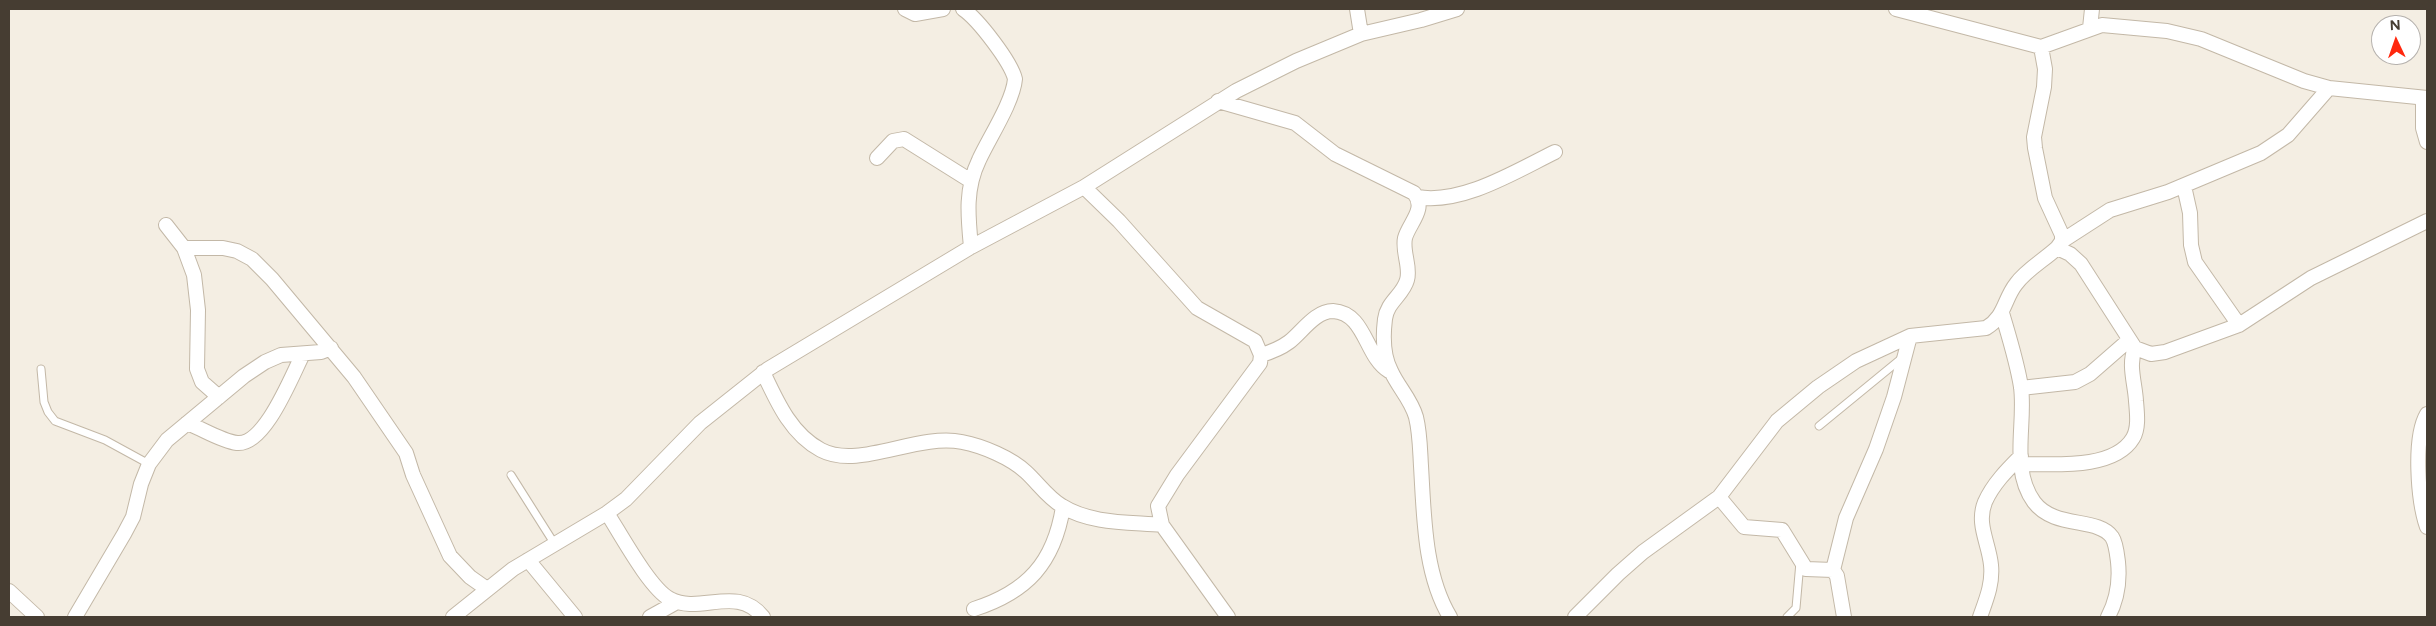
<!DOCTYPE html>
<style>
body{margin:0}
#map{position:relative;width:2436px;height:626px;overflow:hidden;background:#f4eee3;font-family:Figtree,sans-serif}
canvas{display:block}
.frame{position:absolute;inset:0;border:10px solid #463d32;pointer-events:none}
.north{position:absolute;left:2371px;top:15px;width:50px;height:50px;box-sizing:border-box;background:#fff;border:1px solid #b5b1ad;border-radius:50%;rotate:357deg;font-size:14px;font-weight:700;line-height:20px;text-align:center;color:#463d32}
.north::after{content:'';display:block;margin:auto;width:18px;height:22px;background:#ff280e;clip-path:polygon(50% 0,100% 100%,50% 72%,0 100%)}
</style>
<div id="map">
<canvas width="2436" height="626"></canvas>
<div class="frame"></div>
<div class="north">N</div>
</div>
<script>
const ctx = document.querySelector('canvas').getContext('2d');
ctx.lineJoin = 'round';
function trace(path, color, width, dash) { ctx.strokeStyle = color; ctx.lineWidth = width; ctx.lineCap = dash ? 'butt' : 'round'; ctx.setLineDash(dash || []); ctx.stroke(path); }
const service = new Path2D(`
 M41 369 44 402 48 412 55 421 105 440 149 464
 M1819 426 1902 358
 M511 475 554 543
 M1787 617 1796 608 1800 562`);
const minor = new Path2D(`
 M905 9 915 14 943 9
 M963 9C978 19 1011 62 1015 79 1013 102 989 138 979 160 965 189 968 216 971 247
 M1357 9 1361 34
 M1896 9 2041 47 2102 25 2167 31 2201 39 2304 81 2329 88 2427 98
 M2090 28 2092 9
 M2423 98V128L2427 142
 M1218 101 1295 123 1335 154 1414 193C1427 209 1409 223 1405 238 1402 252 1411 267 1407 280 1403 295 1387 302 1385 319 1383 335 1383 356 1391 371 1398 387 1411 399 1416 417 1420 433 1420 450 1421 466 1424 515 1424 574 1450 617
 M877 158 893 141 904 139 971 181
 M2184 186 2190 213 2191 245 2195 262 2239 325
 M1084 187 1119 221 1197 308 1255 341 1261 355 1260 363 1177 475 1158 506 1162 525 1228 617
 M1417 197C1462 205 1516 171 1555 152
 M166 225 184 248H223L237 251 252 259 272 279 354 377 406 453 413 475 450 556 470 577 487 589
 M2062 241 2110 210 2168 192 2261 153 2288 135 2329 88
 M184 248 194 275 198 310 197 369 202 382 219 397
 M2057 248 2070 254 2081 264 2135 348 2151 354 2165 352 2239 325 2311 278 2427 221
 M2002 313C2009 337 2017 362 2021 387 2026 424 2010 469 2034 502 2054 529 2098 517 2112 537 2116 543 2117 554 2118 562 2120 581 2117 600 2108 617
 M1261 355C1271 352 1281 348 1289 342 1302 332 1315 311 1333 311 1366 313 1365 357 1389 371
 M763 372C777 402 791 434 821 450 859 470 916 433 962 442 983 446 1011 458 1026 472 1038 483 1048 498 1062 506 1090 524 1130 522 1162 525
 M2021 388 2075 382 2090 374 2129 340
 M2427 414C2413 438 2418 501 2427 527
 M187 423C203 429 221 441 237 443 265 446 292 375 303 354
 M2022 464C2053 464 2114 470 2133 438 2139 428 2137 413 2136 401 2135 383 2128 365 2135 348
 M1719 497 1744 527 1782 530 1806 569 1833 570 1837 576 1844 617
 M607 513C620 533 650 589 670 599 700 615 737 584 763 617
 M528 560 575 617
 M1833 570 1846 518 1876 449 1894 397 1910 336
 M9 591 37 617
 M974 609C1027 592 1054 563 1063 507
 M75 617 124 534 133 517 141 484 149 464 167 440 244 376 265 362 281 355 321 352 331 348
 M453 617 513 569 607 513 626 499 700 423 768 369 971 247 1084 187 1236 91 1296 61 1361 34 1421 20 1457 9
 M650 617 677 602
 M1575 617 1618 574 1643 552 1719 497 1777 421 1818 387 1856 361 1910 336 1986 328C2005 317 2004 299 2016 284 2026 270 2044 260 2057 248L2062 241V235L2045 198 2035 148 2034 137 2044 87 2045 69 2041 47
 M1980 617C1986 600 1993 584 1991 565 1989 543 1976 524 1985 502 1993 484 2007 470 2021 456`);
trace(service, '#c3b8a7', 9);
trace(minor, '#c3b8a7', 16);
trace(service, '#fff', 7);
trace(minor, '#fff', 14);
</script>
